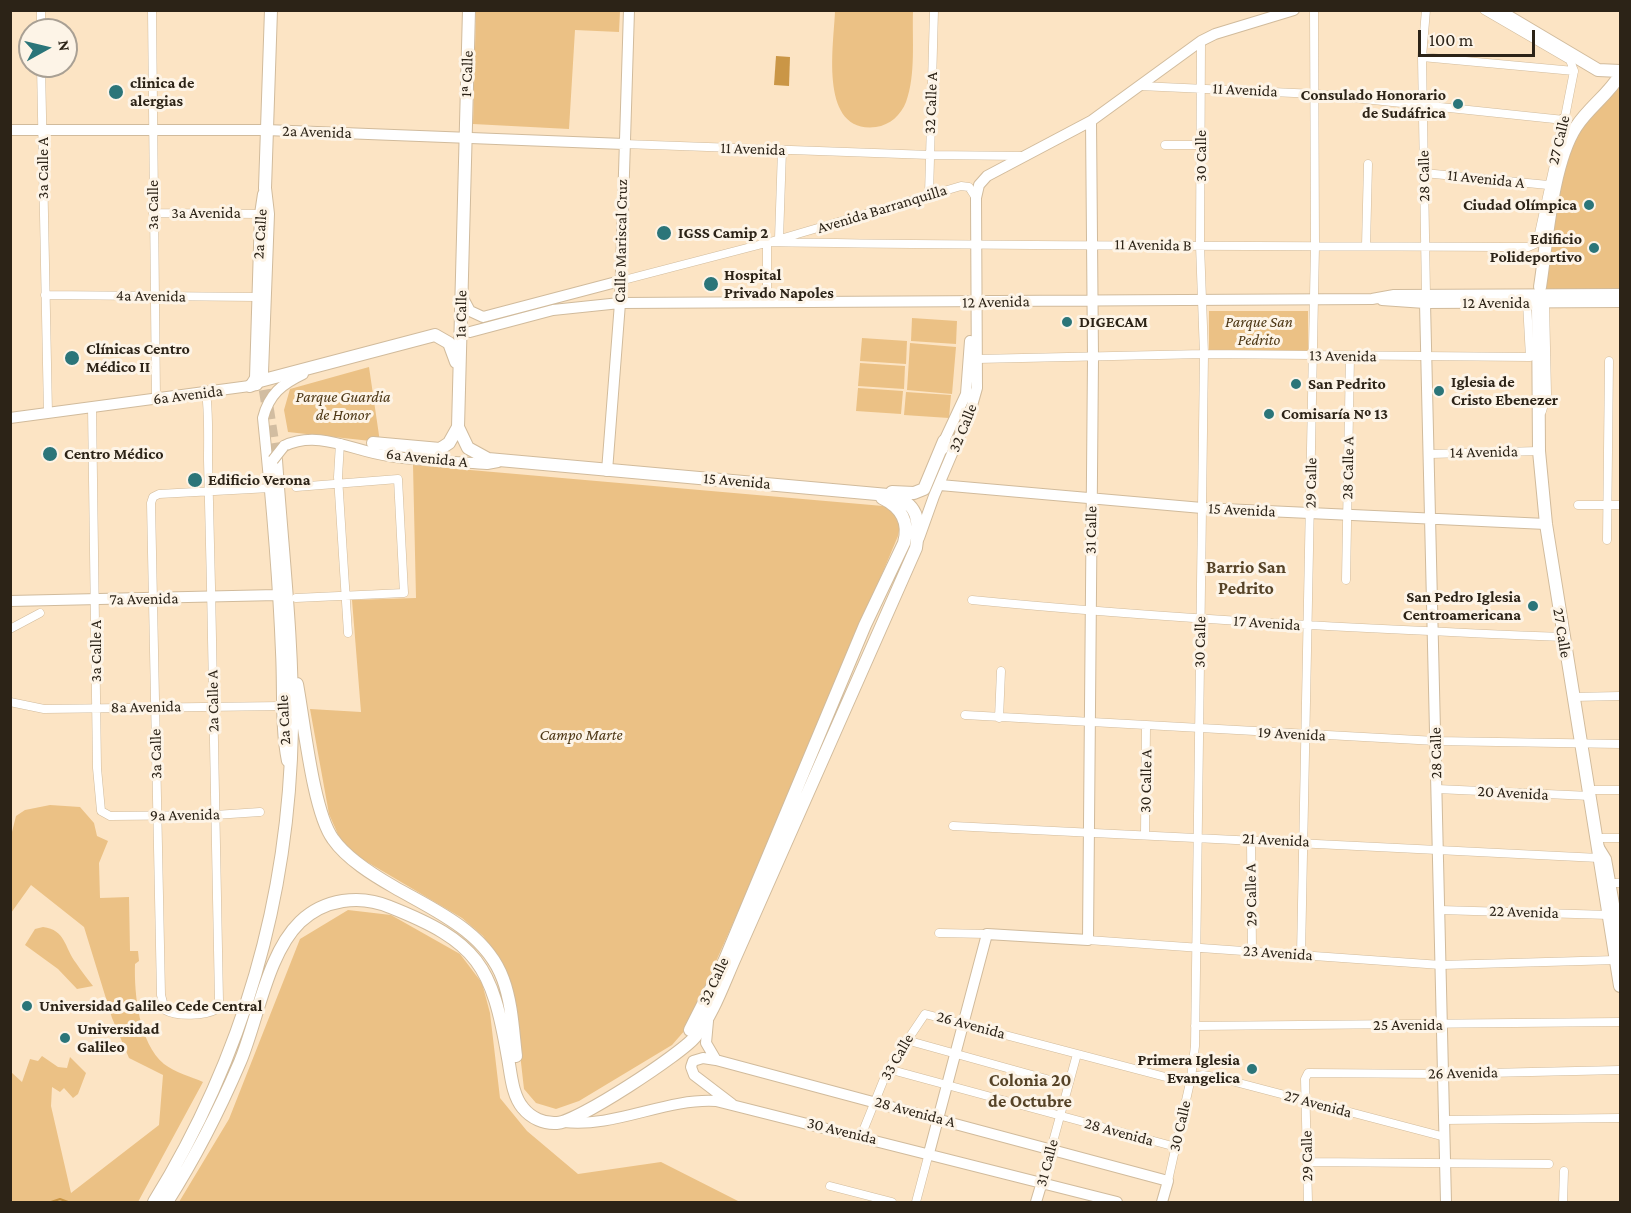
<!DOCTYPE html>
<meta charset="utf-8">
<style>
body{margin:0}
#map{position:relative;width:1631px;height:1213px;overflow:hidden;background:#fce4c4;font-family:"Crimson Pro",serif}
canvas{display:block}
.frame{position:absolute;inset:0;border:12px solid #2c2317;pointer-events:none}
.north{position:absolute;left:18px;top:18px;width:60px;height:60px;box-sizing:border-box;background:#fdf4e7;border:2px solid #a9a094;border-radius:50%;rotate:82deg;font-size:16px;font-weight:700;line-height:24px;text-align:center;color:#2c2317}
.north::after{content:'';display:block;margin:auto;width:21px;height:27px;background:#2b7579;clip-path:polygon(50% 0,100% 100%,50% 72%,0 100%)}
.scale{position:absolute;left:1418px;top:30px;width:117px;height:27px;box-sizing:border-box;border:3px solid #2c2317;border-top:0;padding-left:8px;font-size:18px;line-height:21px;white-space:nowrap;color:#2c2317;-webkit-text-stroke:4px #fdf4e7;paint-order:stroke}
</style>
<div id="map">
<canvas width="1631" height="1213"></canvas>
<div class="frame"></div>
<div class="north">N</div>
<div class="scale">100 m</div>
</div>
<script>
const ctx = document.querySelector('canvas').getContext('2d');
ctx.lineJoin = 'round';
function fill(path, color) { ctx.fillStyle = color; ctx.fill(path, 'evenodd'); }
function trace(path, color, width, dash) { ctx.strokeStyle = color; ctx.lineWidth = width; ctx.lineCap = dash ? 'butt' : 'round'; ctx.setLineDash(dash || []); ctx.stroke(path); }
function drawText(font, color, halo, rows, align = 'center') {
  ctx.font = font + ' "Crimson Pro",serif'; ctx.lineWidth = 6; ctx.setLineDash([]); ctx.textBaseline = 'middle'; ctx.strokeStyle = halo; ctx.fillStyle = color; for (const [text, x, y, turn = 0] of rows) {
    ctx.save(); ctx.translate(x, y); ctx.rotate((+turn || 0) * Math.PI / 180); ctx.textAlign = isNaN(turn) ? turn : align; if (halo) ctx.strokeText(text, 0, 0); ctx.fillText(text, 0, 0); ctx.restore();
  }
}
const green = new Path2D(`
 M476 11H620L619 32 575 30 569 129 473 124Z
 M835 11H913C912 39 916 75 906 102 901 115 890 125 876 127 818 134 834 44 835 11Z
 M1620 80V291L1542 290 1562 171 1576 132Z
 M1209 311H1308V351H1209Z
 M912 318 957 321 956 344 911 341Z
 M862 338 907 341 906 364 860 361Z
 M910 343 956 347 952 394 907 390Z
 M860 363 905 366 904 389 858 386Z
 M369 367 380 442 288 432 284 410 290 389Z
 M858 388 903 391 901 414 856 411Z
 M906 392 951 395 949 418 904 415Z
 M413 465 883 506C897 511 902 523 898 536L780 817 686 1029 672 1045 579 1101 556 1109 536 1103 524 1089 519 1045 499 958 483 936 462 918 357 856 340 839 329 814 310 709 361 712 352 600 416 598Z
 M50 805 80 807 94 823 97 836 108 841 99 863 100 898 129 897 130 951H138L139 961 135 964C134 994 139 1043 164 1064 174 1072 192 1077 203 1082L138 1202H11V1072L22 1082 30 1059 38 1061 42 1056 58 1067 67 1068 70 1057 86 1073 78 1094 73 1098 64 1088 60 1092 52 1087 51 1106 71 1193 159 1125 163 1075 129 1058 112 1018 84 927 31 885 11 913V836L16 816 25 810Z
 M348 910 391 915 460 954 482 983 490 1013 500 1098 527 1131 578 1174 661 1162 740 1202H179L229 1119 300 939Z
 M43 927C66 930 64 947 76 963 81 971 87 978 93 986L77 989 58 969 25 945 35 929Z`);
const water = new Path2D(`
 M776 56 790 57 789 86 774 85Z`);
const stream = new Path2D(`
 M51 1202 60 1199 68 1202`);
const primaryTunnel = new Path2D(`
 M262 372 276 460`);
const street = new Path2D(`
 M41 10V30
 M152 10 156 399
 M1484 10 1570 60 1574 71
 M1422 57 1574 71
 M41 66 48 413
 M1140 86 1316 94 1564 120
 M1564 122 1574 71
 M624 144 930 155 1024 156
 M1165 145H1201
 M1424 173 1548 185
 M929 195 934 10
 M153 213 260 214
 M779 239 782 150
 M770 242C1023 247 1275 245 1528 247L1535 244 1538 238 1559 142
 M1366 246 1368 164
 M620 281 770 242 961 186 969 187 976 198
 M45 295 257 297
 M1426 295 1422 57 1426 10
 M767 303V243
 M977 359 1204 354 1530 357 1527 303
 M206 392C209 414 208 438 208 460 209 502 210 545 211 587 213 725 216 863 219 1001L217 1009C205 1016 177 1017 165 1010L161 995 151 503 153 497 159 494 270 488
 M92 407 97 768 101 811 110 816 215 815 260 812
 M1542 411 1547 394 1545 302
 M340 443 338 477 348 633
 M1430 454 1539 451
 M1578 505H1620
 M1607 540 1609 361
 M1346 580 1350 356
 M296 598 404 593 398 479 296 487
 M972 600C1168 619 1365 629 1563 637
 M10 629 40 613
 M1573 697 1620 696
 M10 702 44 709 283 706
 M965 715 1436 741 1620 744
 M999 718 1001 671
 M1437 789 1590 796
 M1588 790H1620
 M953 826 1599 858
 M1145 834 1146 727
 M1597 838H1620
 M1251 839 1252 951
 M1610 883H1620
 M1440 910 1609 915
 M939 933 987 934
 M1088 940 1441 965 1616 960
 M1301 955 1315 246 1314 10
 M1195 1026 1620 1022
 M906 1040 1068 1085
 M888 1069 1176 1147
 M1444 1120 1620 1118
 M861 1136 888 1069 925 1014 1177 1080 1203 1075 1220 1078 1445 1137
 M1308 1162 1549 1164
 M1168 1181 1191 1078 1195 1046 1204 354 1200 245 1201 41
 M1042 1182 1077 1054
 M830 1186 892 1202
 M916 1202 929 1153
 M1308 1202 1305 1079 1308 1073 1443 1074 1620 1070
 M1563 1202 1564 1171`);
const secondary = new Path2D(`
 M10 130H266L624 144
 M462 296 470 311 483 317 620 281
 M1382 300 1425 303 1620 302
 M1425 303 1446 1202
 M470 332 553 310 620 303 1372 299 1394 295 1620 294
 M250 386 255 378 260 214 263 194
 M10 418 257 385
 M284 446C319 429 355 452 389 456 422 461 455 462 487 464L498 462
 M943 449 944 441 966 394 970 341
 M607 471 620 303 629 10
 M940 485 1202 508 1546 524
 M919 538 934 496 971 409 977 388 976 198 979 185 987 176 1091 121 1201 41 1215 34 1294 10
 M10 601 277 595
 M287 761C280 726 283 688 281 652 278 574 271 496 263 418 269 394 282 384 303 374
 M1598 846 1606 859 1620 938
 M708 1021 706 1043 716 1060
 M732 1104 694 1075 691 1067 693 1061 703 1058 716 1060 1168 1181 1162 1202
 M564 1122C615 1128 665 1098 716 1101L1117 1202
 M929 1153 987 934 1088 940 1093 358 1091 121
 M1036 1202 1042 1182`);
const primary = new Path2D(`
 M1497 10 1598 70 1620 71
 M1561 149 1564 120
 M1540 287C1547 242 1552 164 1576 127 1589 107 1608 95 1620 75
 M1538 306 1539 451 1546 524 1620 986
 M262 372 268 214 265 188 271 10
 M250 386 260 381 435 335 449 343 456 362
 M373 443 440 449 449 443 458 427
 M892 492 914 493 924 489 944 441
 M297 684C304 721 313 812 333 839 347 859 373 875 394 887 434 910 486 932 503 979 512 1003 513 1031 516 1056
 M690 1030 721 969 865 625 904 543C910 522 901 507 882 498
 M154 1202C243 1057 289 899 292 728 293 639 282 549 276 460
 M167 1202C195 1158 219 1111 240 1062 258 1019 267 954 300 922 324 899 360 894 390 907 478 942 492 965 508 1058 511 1074 512 1095 523 1108 531 1118 544 1124 557 1123 578 1122 681 1054 695 1037 712 1016 723 985 734 960L916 548C920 520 919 502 888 495L488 459 468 448 458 427 469 10`);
const secondaryBridge = new Path2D(`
 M273 460 284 446`);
const markers = [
 [116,92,8,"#2b7579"],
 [1458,104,6,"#2b7579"],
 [1589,205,6,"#2b7579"],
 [664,233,8,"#2b7579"],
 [1594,248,6,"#2b7579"],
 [711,284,8,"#2b7579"],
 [1067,322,6,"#2b7579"],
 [72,358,8,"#2b7579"],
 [1296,384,6,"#2b7579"],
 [1439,391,6,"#2b7579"],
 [1269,414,6,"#2b7579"],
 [50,454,8,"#2b7579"],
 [195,480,8,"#2b7579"],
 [1533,606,6,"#2b7579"],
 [27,1006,6,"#2b7579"],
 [65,1038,6,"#2b7579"],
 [1252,1069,6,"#2b7579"]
];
const streetNames = [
 ["1ª Calle",467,74,-88],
 ["11 Avenida",1245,90,3],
 ["32 Calle A",931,103,-88],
 ["2a Avenida",317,132,2],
 ["27 Calle",1559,140,-76],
 ["11 Avenida",753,149,2],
 ["30 Calle",1201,156,-90],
 ["3a Calle A",43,168,-90],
 ["28 Calle",1424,176,-91],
 ["11 Avenida A",1486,179,6],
 ["3a Calle",153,205,-90],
 ["Avenida Barranquilla",882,209,-17],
 ["3a Avenida",206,213],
 ["2a Calle",260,234,-86],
 ["Calle Mariscal Cruz",621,241,-89],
 ["11 Avenida B",1153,245,1],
 ["4a Avenida",151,296,1],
 ["12 Avenida",996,302,-1],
 ["12 Avenida",1496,303],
 ["1a Calle",461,314,-89],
 ["13 Avenida",1343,356,1],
 ["6a Avenida",188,395,-7],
 ["32 Calle",963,428,-68],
 ["14 Avenida",1484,452,-1],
 ["6a Avenida A",427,458,6],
 ["28 Calle A",1348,468,-89],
 ["15 Avenida",737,481,5],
 ["29 Calle",1311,483,-89],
 ["15 Avenida",1242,510,3],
 ["31 Calle",1091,530,-89],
 ["7a Avenida",144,599,-1],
 ["17 Avenida",1267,623,4],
 ["27 Calle",1562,633,81],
 ["30 Calle",1200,642,-89],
 ["3a Calle A",96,651,-90],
 ["2a Calle A",213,701,-91],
 ["8a Avenida",146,707,-1],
 ["2a Calle",284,720,-93],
 ["19 Avenida",1292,734,3],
 ["28 Calle",1436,753,-91],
 ["3a Calle",156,754,-91],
 ["30 Calle A",1146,781,-89],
 ["20 Avenida",1513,793,3],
 ["9a Avenida",185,815,-1],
 ["21 Avenida",1276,840,3],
 ["29 Calle A",1251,895,-91],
 ["22 Avenida",1524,912,2],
 ["23 Avenida",1278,953,4],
 ["32 Calle",714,981,-65],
 ["26 Avenida",971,1025,15],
 ["25 Avenida",1408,1025],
 ["33 Calle",897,1057,-60],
 ["26 Avenida",1463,1073,-1],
 ["27 Avenida",1318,1104,15],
 ["28 Avenida A",915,1112,15],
 ["30 Calle",1180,1126,-77],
 ["30 Avenida",842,1131,14],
 ["28 Avenida",1119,1132,15],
 ["29 Calle",1307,1156,-91],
 ["31 Calle",1047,1163,-75]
];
const poiNames = [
 ["clinica de",130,83],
 ["alergias",130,101],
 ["Consulado Honorario",1446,95,"right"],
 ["de Sudáfrica",1446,113,"right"],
 ["Ciudad Olímpica",1577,205,"right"],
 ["IGSS Camip 2",678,233],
 ["Edificio",1582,239,"right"],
 ["Polideportivo",1582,257,"right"],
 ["Hospital",724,275],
 ["Privado Napoles",724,293],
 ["DIGECAM",1079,322],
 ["Clínicas Centro",86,349],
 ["Médico II",86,367],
 ["Iglesia de",1451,382],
 ["Cristo Ebenezer",1451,400],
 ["San Pedrito",1308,384],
 ["Comisaría Nº 13",1281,414],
 ["Centro Médico",64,454],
 ["Edificio Verona",208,480],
 ["San Pedro Iglesia",1521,597,"right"],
 ["Centroamericana",1521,615,"right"],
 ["Universidad Galileo Cede Central",39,1006],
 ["Universidad",77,1029],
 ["Galileo",77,1047],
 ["Primera Iglesia",1240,1060,"right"],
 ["Evangelica",1240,1078,"right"]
];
const parkNames = [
 ["Parque San",1259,322],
 ["Pedrito",1259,340],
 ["Parque Guardia",343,397],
 ["de Honor",343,415],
 ["Campo Marte",581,735]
];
const neighbourhoodNames = [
 ["Barrio San",1246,567],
 ["Pedrito",1246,588],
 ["Colonia 20",1030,1080],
 ["de Octubre",1030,1101]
];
fill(green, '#ebc185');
fill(water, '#ca9646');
trace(stream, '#ca9646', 2);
trace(primaryTunnel, '#d2bda1', 12, [12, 6]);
trace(street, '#d1bb9c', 9);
trace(secondary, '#d1bb9c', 12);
trace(primary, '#d1bb9c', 14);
trace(street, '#fff', 8);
trace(secondary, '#fff', 10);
trace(primary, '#fff', 12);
trace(secondaryBridge, '#d1bb9c', 12, []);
trace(secondaryBridge, '#fff', 10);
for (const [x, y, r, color] of markers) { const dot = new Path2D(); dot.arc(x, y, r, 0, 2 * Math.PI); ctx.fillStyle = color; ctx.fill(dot); trace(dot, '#fdf4e7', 2); }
drawText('16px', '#2c2317', '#fdf4e7', streetNames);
drawText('bold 16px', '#2c2317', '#fdf4e7', poiNames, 'left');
drawText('italic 16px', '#4d3715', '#fdf4e7', parkNames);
drawText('bold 18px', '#564327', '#fdf4e7', neighbourhoodNames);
</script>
